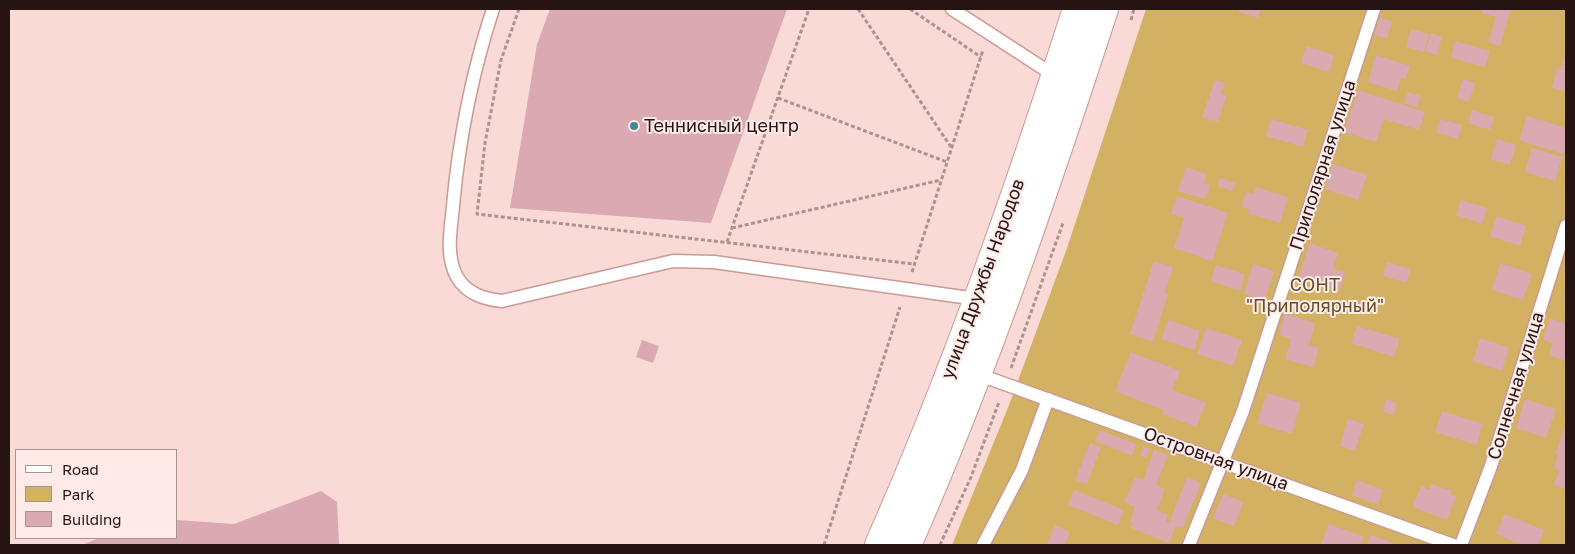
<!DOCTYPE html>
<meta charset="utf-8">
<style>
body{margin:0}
#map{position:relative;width:1575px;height:554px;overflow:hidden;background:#f9dad6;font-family:"Golos Text",sans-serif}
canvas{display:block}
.frame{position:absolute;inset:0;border:10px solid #251412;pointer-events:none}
.legend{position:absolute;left:15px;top:449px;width:162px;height:90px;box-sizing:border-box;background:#ffeae7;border:1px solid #a89492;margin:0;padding:6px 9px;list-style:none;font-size:15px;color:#251412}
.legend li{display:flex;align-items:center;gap:10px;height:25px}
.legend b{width:25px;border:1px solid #a89492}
</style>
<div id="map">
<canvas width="1575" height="554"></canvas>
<div class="frame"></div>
<ul class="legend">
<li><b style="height:6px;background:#fff"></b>Road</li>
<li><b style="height:14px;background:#d2b163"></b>Park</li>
<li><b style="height:14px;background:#daa9b2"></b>Building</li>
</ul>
</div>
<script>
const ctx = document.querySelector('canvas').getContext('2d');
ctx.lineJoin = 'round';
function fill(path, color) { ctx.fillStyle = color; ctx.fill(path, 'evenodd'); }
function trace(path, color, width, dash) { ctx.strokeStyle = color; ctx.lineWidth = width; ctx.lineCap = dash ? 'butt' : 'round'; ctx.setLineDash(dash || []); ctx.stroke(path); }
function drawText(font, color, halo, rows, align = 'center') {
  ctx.font = font + ' "Golos Text",sans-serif'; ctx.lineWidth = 4; ctx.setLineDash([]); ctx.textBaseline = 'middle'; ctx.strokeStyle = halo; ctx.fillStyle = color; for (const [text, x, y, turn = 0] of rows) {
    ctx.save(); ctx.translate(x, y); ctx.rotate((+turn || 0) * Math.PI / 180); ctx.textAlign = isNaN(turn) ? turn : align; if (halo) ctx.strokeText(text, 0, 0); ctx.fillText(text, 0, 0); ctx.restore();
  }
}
const green = new Path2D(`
 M1146 9H1566V545H952L1009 405 1066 251Z`);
const building = new Path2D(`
 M550 9H787L711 223 510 208 537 44Z
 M1239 9H1261L1258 18 1239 12Z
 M1482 9H1511L1500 46 1488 42 1496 17 1481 13Z
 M1380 17 1392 22 1387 39 1374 35Z
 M1411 29 1429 34 1424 52 1406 47Z
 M1431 33 1442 37 1437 55 1425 51Z
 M1455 41 1490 51 1485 67 1451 58Z
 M1306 46 1334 55 1329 72 1301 63Z
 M1566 52V69L1561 68Z
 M1376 55 1410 66 1406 79 1401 78 1397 91 1368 82Z
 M1557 68 1566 70V92L1552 88Z
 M1463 79 1475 83 1469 102 1457 98Z
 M1215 80 1225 83 1221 94 1226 96 1218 122 1202 117Z
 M1358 90 1425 112 1419 130 1384 119 1376 142 1344 132Z
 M1408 92 1421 96 1417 107 1404 103Z
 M1472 110 1494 117 1490 130 1468 123Z
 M1527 116 1566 128V155L1519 140Z
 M1271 119 1308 130 1303 147 1266 136Z
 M1440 119 1462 125 1458 139 1436 132Z
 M1497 139 1516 145 1510 165 1491 159Z
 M1532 148 1562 157 1555 181 1525 172Z
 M1333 164 1367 175 1358 200 1325 189Z
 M1186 167 1207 174 1204 183 1210 185 1205 199 1178 191Z
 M1220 178 1235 183 1233 191 1217 186Z
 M1256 187 1288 197 1280 223 1248 213 1249 209 1241 207 1246 192 1254 194Z
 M1177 196 1228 213 1212 261 1174 248 1184 218 1171 214Z
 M1461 200 1487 208 1482 224 1456 215Z
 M1497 216 1526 226 1520 246 1490 236Z
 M1310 243 1338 253 1333 268 1345 272 1339 292 1298 279Z
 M1154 261 1173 267 1165 293 1168 294 1153 342 1130 334Z
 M1387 262 1411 269 1406 283 1383 276Z
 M1500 263 1532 274 1523 300 1492 290Z
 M1253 264 1274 271 1265 300 1244 294Z
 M1216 265 1245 274 1240 291 1211 281Z
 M1285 314 1315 323 1309 345 1319 348 1313 367 1285 359 1291 339 1279 335Z
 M1550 318 1566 324V361L1549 355 1553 343 1543 340Z
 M1168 320 1200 331 1194 350 1161 339Z
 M1357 326 1400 339 1394 357 1351 343Z
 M1206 328 1242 340 1233 366 1197 354Z
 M1480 338 1509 348 1502 371 1473 361Z
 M642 340 659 346 653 363 636 357Z
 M1131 352 1180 371 1172 390 1206 403 1196 427 1162 414 1164 410 1115 391Z
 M1267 393 1301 403 1292 434 1257 423Z
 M1386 399 1397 403 1394 415 1383 412Z
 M1525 399 1556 409 1546 438 1516 428Z
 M1442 411 1483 424 1476 445 1435 432Z
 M1348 419 1364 424 1355 451 1340 446Z
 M1566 424V489L1554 485 1559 470 1554 468 1558 455 1555 454Z
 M1100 430 1136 444 1132 456 1095 441Z
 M1090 443 1101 447 1087 484 1075 480Z
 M1143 447 1150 449 1146 458 1140 455Z
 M1154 450 1168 455 1156 485 1165 489 1157 510 1168 515 1166 521 1169 523 1187 477 1201 483 1183 528 1176 526 1169 543 1131 528 1133 523 1130 522 1135 507 1124 502 1135 477 1143 480Z
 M1357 480 1383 490 1378 505 1352 495Z
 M1432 484 1452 491 1450 494 1456 497 1447 520 1413 507 1421 486 1429 490Z
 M1074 490 1124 510 1118 525 1068 505Z
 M321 491 337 502 339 545H82L99 538H176V520L234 524Z
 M1223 494 1244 502 1234 526 1213 518Z
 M1505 514 1544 530 1538 545H1522L1496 534Z
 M1329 524 1364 537 1361 545H1321Z
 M1055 525 1070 532 1065 545H1046Z
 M1371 535 1394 543 1393 545H1367Z`);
const path = new Path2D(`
 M519 9 501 60 485 143 477 214 914 264
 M858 9 951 147
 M910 9 981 57
 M1131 20 1134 9
 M778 98 947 162
 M732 228 941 180
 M727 242 809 9
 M912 272 983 50
 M1011 368 1063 223
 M824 545 900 307
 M940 545 971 477 999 402`);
const service = new Path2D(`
 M493 9C472 73 459 139 453 206 451 229 445 255 457 277 467 294 484 299 502 301L673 261 714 262 977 299
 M952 9 1055 76V74
 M977 374 1453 545
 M983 545 1022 470 1048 399
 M1189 545 1243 411 1374 9
 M1461 545 1491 466 1566 226`);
const secondary = new Path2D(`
 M879 545C956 371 1019 190 1077 9
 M907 545C984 371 1045 190 1104 9`);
const markers = [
 [634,126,5,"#428992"]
];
const poiNames = [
 ["Теннисный центр",644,126]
];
const streetNames = [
 ["Приполярная улица",1323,165,-72],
 ["улица Дружбы Народов",983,279,-70],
 ["Солнечная улица",1516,386,-73],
 ["Островная улица",1216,459,20]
];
const parkNames = [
 ["СОНТ",1315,285],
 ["\"Приполярный\"",1315,306]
];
fill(green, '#d2b163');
fill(building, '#daa9b2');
trace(service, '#ca9a94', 15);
trace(secondary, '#ca9a94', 30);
trace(path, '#ad9390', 3, [4, 2.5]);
trace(service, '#fff', 12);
trace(secondary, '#fff', 28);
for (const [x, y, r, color] of markers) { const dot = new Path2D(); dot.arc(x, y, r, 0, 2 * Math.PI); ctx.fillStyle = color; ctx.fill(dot); trace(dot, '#ffeae7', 2); }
drawText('18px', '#251412', '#ffeae7', poiNames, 'left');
drawText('18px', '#251412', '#ffeae7', streetNames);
drawText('18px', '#635126', '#ffeae7', parkNames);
</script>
